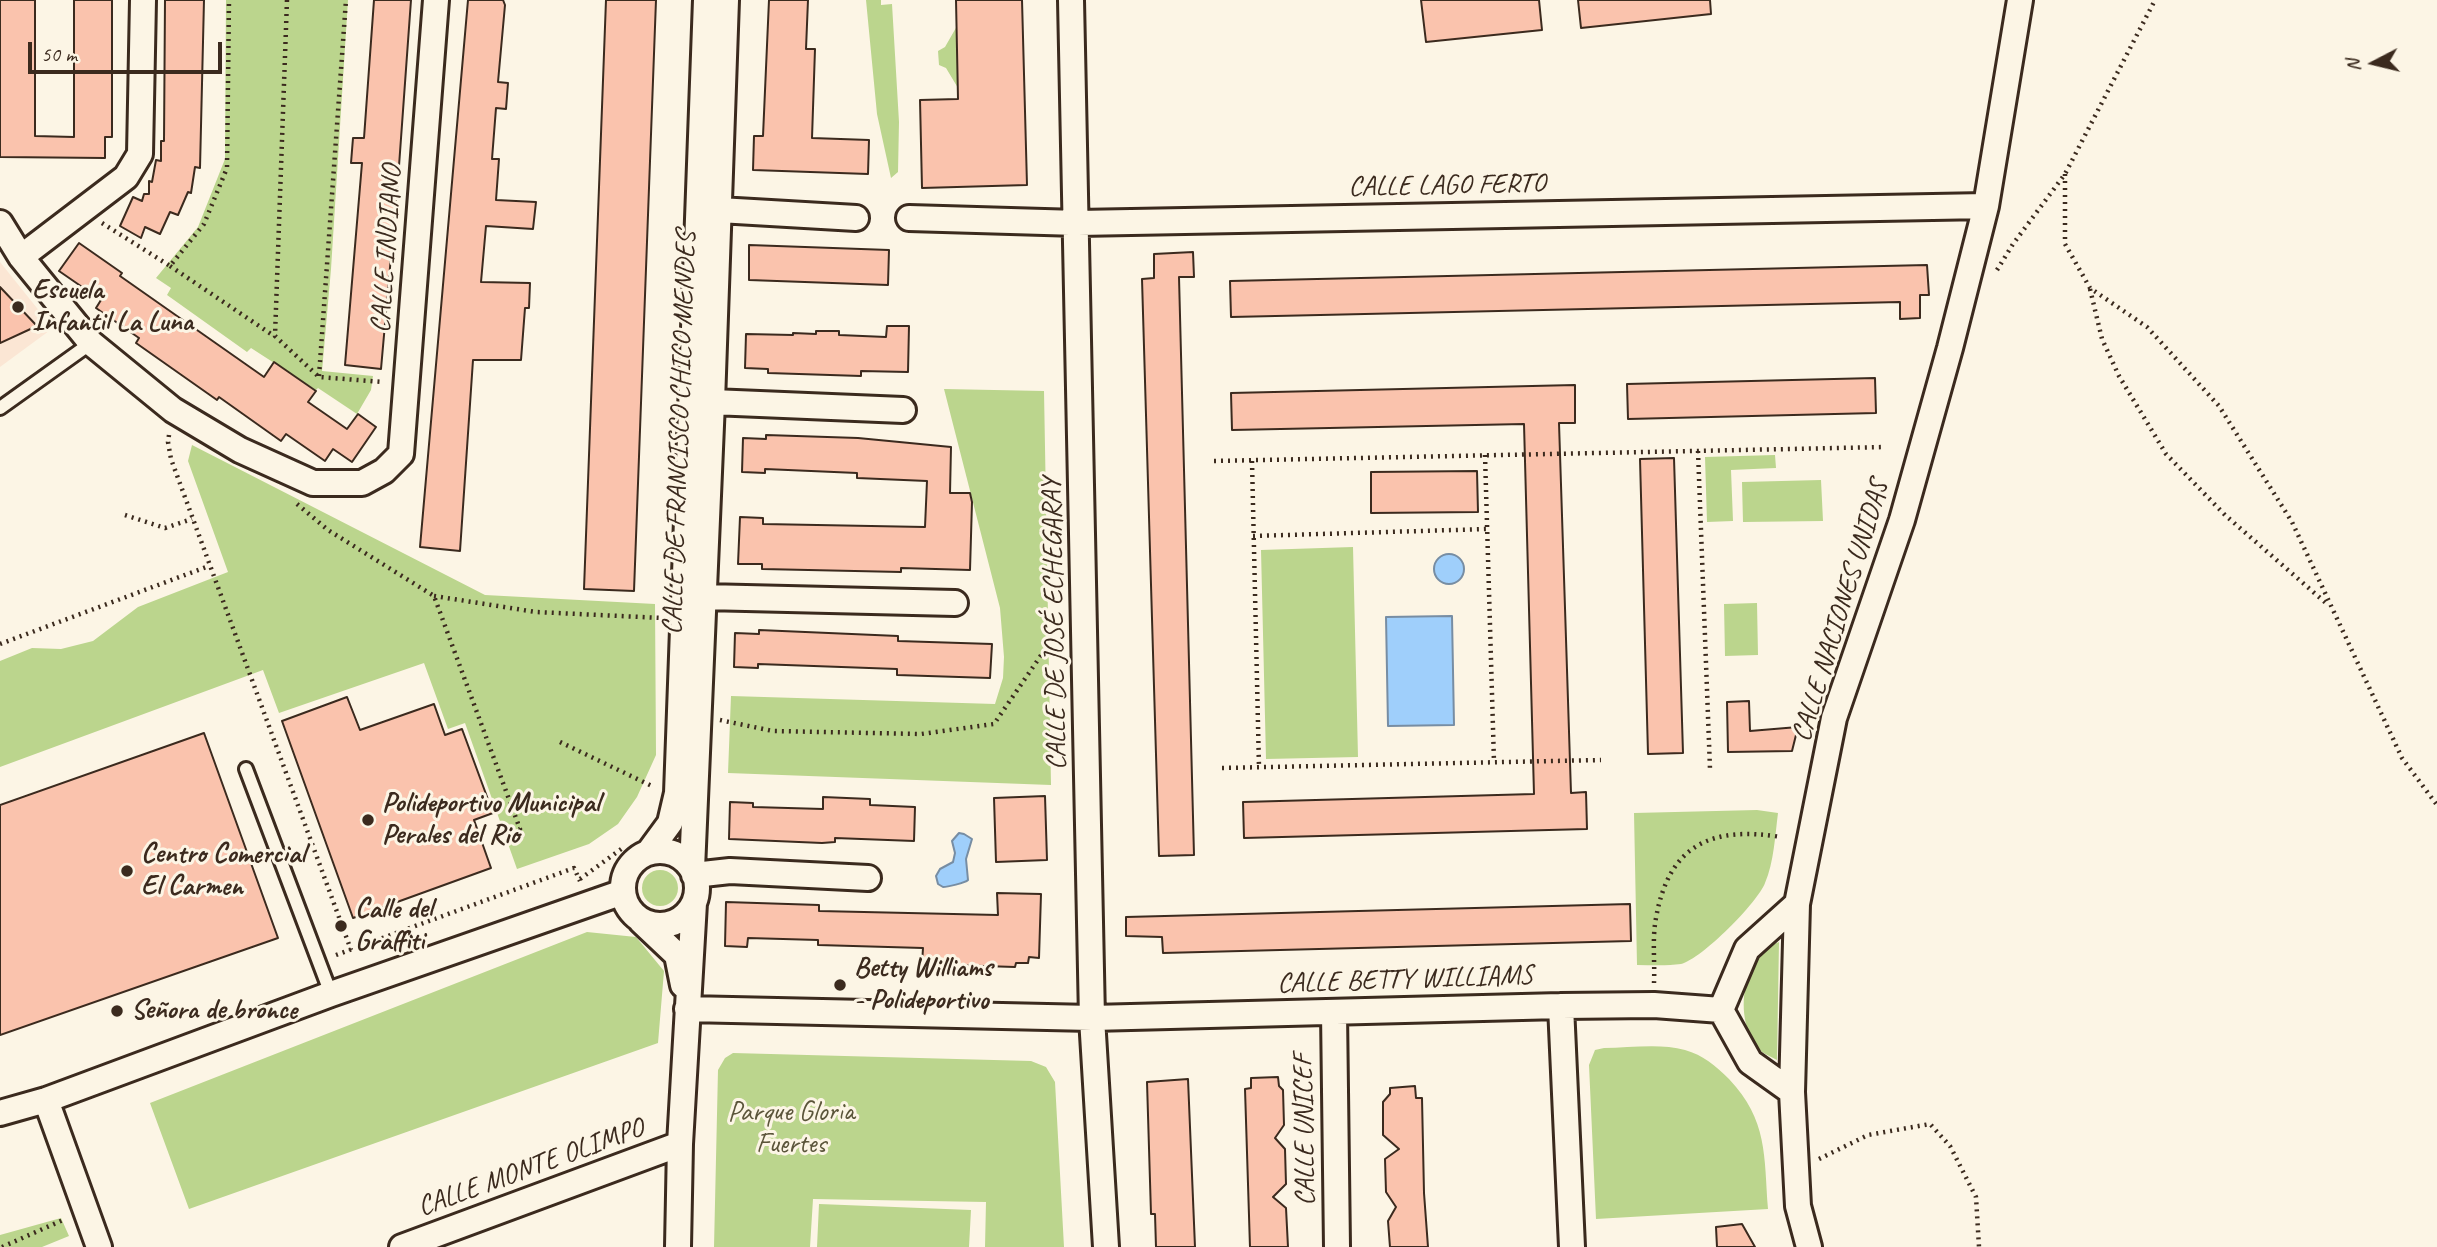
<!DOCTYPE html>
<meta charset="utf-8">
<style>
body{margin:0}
#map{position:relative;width:2437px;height:1247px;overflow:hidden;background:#fcf5e5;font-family:Caveat,sans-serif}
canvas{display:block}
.north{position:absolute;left:2339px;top:28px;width:70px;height:70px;-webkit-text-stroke:5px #fcf5e5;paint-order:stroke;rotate:263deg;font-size:19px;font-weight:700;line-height:28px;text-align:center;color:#3b2a1e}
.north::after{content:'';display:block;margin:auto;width:24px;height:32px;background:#3b2a1e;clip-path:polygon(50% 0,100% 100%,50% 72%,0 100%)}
.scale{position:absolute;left:28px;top:42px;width:194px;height:32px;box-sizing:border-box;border:4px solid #3b2a1e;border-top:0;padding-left:9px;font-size:21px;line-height:24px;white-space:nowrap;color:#3b2a1e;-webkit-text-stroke:5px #fcf5e5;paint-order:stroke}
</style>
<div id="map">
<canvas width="2437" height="1247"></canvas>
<div class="north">N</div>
<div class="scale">50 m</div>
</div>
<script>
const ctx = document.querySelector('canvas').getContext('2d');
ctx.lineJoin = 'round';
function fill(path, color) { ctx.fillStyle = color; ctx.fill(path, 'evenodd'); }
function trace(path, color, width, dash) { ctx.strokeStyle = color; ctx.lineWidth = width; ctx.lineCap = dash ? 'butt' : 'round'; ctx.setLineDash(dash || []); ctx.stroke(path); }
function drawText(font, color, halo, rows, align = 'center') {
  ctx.font = font + ' Caveat,sans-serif'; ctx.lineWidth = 6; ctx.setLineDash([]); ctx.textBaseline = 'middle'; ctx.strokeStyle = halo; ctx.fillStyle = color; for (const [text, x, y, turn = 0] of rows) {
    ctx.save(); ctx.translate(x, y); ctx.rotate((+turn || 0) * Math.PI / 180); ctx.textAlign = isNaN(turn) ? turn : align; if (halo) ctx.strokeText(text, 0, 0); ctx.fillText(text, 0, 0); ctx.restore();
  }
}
const built = new Path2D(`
 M0 262 53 328 0 367Z`);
const green = new Path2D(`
 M226 0H348L331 269 322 371 373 376 371 390 357 414 318 388 316 390 251 348 247 352 167 295 171 288 156 278 198 227 225 159Z
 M866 0H881V5L892 4 899 122 898 172 891 178 877 114Z
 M957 26 958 88 946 68 939 65 938 51 945 47Z
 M944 389 1044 391 1051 785 728 773 731 696 995 704 1003 678 1004 657 1000 608Z
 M192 445 485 595 655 604 656 755 637 797 618 824 589 844 517 869 465 723 448 729 424 663 279 713 263 670 0 767V661L32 648 61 649 93 641 138 607 228 572 188 461Z
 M1775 455 1776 468 1731 470 1733 521 1707 522 1705 457Z
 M1821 480 1823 521 1743 522 1742 482Z
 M1353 547 1358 757 1266 759 1261 550Z
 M1757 603 1758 655 1725 656 1724 604Z
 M1757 810 1778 813C1775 836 1774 862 1765 883 1758 902 1702 959 1681 964 1667 966 1651 965 1637 965L1634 813Z
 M642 888a18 18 0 1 1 36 0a18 18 0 1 1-36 0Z
 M587 932 636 937 664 971 658 1043 189 1209 150 1103Z
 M1779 942 1777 1060C1772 1057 1766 1055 1762 1052 1732 1025 1740 956 1779 942Z
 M1604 1048C1629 1048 1660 1043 1685 1050 1703 1055 1716 1066 1729 1079 1768 1120 1764 1156 1768 1209L1596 1219 1589 1065 1595 1050Z
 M733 1053 1031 1061 1046 1067 1055 1082 1064 1247H985L986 1202 813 1199 810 1247H714L718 1070 725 1058Z
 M819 1204 971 1210 969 1247H817Z
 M61 1218 69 1236 42 1247H0V1235Z`);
const water = new Path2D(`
 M1434 569a15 15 0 1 1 30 0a15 15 0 1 1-30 0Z
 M1452 616 1454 725 1388 726 1386 617Z
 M959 833 964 834 972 839 966 859 968 880C965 883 947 887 943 887L938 884 936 876 940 869 953 862 955 853 952 841Z`);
const building = new Path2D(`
 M0 0H35V136L74 137V0H112V137H105V158L0 157Z
 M165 0H204L200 168 195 167 191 193 188 192 178 215 170 212 160 234 145 227 141 238 120 226 133 197 142 201 144 194H149V181L152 182 156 160 161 161V141H164Z
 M374 0H411L399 166 381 369 345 365 362 163H351L353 138H364Z
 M468 0H503L505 5 498 82 508 83 506 109 496 108 492 159H499L496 200 536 202 533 229 486 226 481 282 530 283 529 308H525L521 360H473L460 551 420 547Z
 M606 0H656L634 591 584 589Z
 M769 0H808L806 49H815L812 138 869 140 868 174 753 170 754 136H763Z
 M956 0H1022L1027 185 922 188 920 100 958 99Z
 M1421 0H1539L1542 30 1426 42Z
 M1578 0H1710L1711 14 1581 28Z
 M79 243 122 273 120 276 264 377 274 362 316 391 308 402 347 429 358 414 376 427 352 462 333 449 325 461 286 434 281 441 219 397 217 400 136 343 139 338 96 308 101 300 59 271Z
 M749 245 889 250 888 285 749 280Z
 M1193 252 1194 277H1179L1194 855 1159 856 1142 279 1154 278V254Z
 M1927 265 1929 295H1920V318L1900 319V302L1231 317 1230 281Z
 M0 287 37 326 0 343Z
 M887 326H909L908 372 861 371V376L768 373V369L745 368 746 334 793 335V333L816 334V331H839V335L886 337Z
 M1875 378 1876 413 1628 419 1627 384Z
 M1575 385V423H1559L1571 793 1586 792 1587 829 1244 838 1243 802 1534 794 1524 424 1232 430 1231 393Z
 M766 435 858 438 951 447 950 493H970L972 502 970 570 901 568V572L762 569V564H738L740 517 763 518V524L925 527 927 481 857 478V473L765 469V473L742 472 743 438 766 439Z
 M1674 458 1683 753 1648 754 1640 459Z
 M1477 471 1478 512 1371 513V472Z
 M759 630 898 636V641L992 644 990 678 897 675V669L758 664V668L734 667 735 633 759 634Z
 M347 697 360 730 434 704 445 735 462 729 493 813 474 820 491 868 353 918 282 721Z
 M1749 701 1750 731 1798 727 1792 751 1728 752 1727 702Z
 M204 733 278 938 0 1035V805Z
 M1045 796 1047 860 996 862 994 798Z
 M823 797 870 799V805L915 807 914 841 835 838V842L822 843 729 839 730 802 753 803V807L823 809Z
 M997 893 1041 894 1039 958 1029 957 1028 963H1016L1015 967 922 964 923 948 818 945V940L748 938 747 947 725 946 726 902 819 905V911L998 915Z
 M1630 904 1631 941 1163 953 1162 937 1126 936V917Z
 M1278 1077 1279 1086 1283 1090 1284 1125 1275 1138 1285 1149 1286 1184 1273 1197 1286 1208 1288 1247H1250L1245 1089 1251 1088V1078Z
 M1188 1079 1195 1247H1156L1155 1214H1151L1147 1082Z
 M1415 1086 1416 1098H1422L1424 1193 1428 1247H1390L1388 1221 1396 1207 1386 1192 1385 1159 1399 1149 1383 1135V1102L1390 1094V1088Z
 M1742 1224 1755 1247H1717L1716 1227Z`);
const path = new Path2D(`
 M287 0 275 336 319 377 383 382
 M2065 174V244L2090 288 2147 327 2219 406 2292 522 2402 758 2437 805
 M102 223 170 266 204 224 227 168 229 0
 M170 266 274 336
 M1997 270 2013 244 2065 174 2155 0
 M2090 289 2102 339 2119 376 2166 454 2225 515 2327 604
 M319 376 346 0
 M169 435 168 442 171 459 351 950
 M1698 451 1710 769
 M1485 455 1494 762
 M1214 461 1885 447
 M1252 461 1259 768
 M297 504 328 530 434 596 520 829 491 839
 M125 515 165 528 192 519
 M1253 536 1488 529
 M434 596 536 612 662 618
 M0 644 209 566
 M720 720 773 731 921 734 994 724 1044 651 1056 646
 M560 742 654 787
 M1222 768 1601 760
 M580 879 624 847
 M336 955 574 868 580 881
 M1654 983C1655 962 1652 938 1656 918 1669 844 1712 826 1781 837
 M1819 1159 1868 1135 1930 1124 1950 1146 1976 1197 1979 1247
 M2 1247 63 1220`);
const service = new Path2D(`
 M0 408 91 343
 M246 769 331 994`);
const minor = new Path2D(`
 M1071 0 1092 1018 1106 1247
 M719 210 856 218
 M909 218 1078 223 1986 206
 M0 223 21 257 91 343 173 410 240 450 313 483H362L384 471 401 454 436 0
 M21 257 126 177 140 154 143 0
 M712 402 903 410
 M704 597 955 603
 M623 888a37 37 0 1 1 74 0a37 37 0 1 1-74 0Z
 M648 853 670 823 677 793 706 0
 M692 869 712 402 726 0
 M694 875 730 871 868 878
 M641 921 677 955 683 985
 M1561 1006 1572 1247
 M687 1009 1092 1018 1561 1006 1654 1005 1721 1010
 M1334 1012 1337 1247
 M1792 1092 1750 1062 1721 1010 1747 949 1797 904
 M46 1100 99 1247
 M0 1113 46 1100 331 994 623 892
 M402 1247 680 1144
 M678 1247 680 1144 694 903
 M1809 1247 1798 1206 1792 1092 1797 904 1834 718 1902 520 1950 348 1986 206 2020 0`);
const markers = [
 [18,307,7,"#3b2a1e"],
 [368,820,7,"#3b2a1e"],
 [127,871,7,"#3b2a1e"],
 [341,926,7,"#3b2a1e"],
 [840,985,7,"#3b2a1e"],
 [117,1011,7,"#3b2a1e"]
];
const streetNames = [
 ["CALLE LAGO FERTO",1447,186,-1],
 ["CALLE INDIANO",387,249,-86],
 ["CALLE DE FRANCISCO CHICO MENDES",680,433,-88],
 ["CALLE NACIONES UNIDAS",1841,611,-73],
 ["CALLE DE JOSÉ ECHEGARAY",1055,624,-91],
 ["CALLE BETTY WILLIAMS",1405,980,-2],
 ["CALLE UNICEF",1305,1130,-91],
 ["CALLE MONTE OLIMPO",531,1168,-20]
];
const poiNames = [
 ["Escuela",32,291],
 ["Infantil La Luna",32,323],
 ["Polideportivo Municipal",382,804],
 ["Perales del Rio",382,836],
 ["Centro Comercial",141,855],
 ["El Carmen",141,887],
 ["Calle del",355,910],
 ["Graffiti",355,942],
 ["Betty Williams",854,969],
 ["- Polideportivo",854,1001],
 ["Señora de bronce",131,1011]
];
const parkNames = [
 ["Parque Gloria",791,1113],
 ["Fuertes",791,1145]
];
fill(built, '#fbe6d4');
fill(green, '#bbd58d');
fill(water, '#9fcffb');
trace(water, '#778da3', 2);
fill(building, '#fac3ad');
trace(building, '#3b2a1e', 2);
trace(service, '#3b2a1e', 18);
trace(minor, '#3b2a1e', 30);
trace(path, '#3b2a1e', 4.5, [2, 5]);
trace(service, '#fcf5e5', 12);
trace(minor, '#fcf5e5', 24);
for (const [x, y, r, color] of markers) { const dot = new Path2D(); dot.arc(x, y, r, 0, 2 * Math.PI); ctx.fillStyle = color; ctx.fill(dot); trace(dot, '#fcf5e5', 2.5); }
drawText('28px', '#3b2a1e', '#fcf5e5', streetNames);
drawText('bold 28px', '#3b2a1e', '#fcf5e5', poiNames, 'left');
drawText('28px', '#5b553a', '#fcf5e5', parkNames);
</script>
